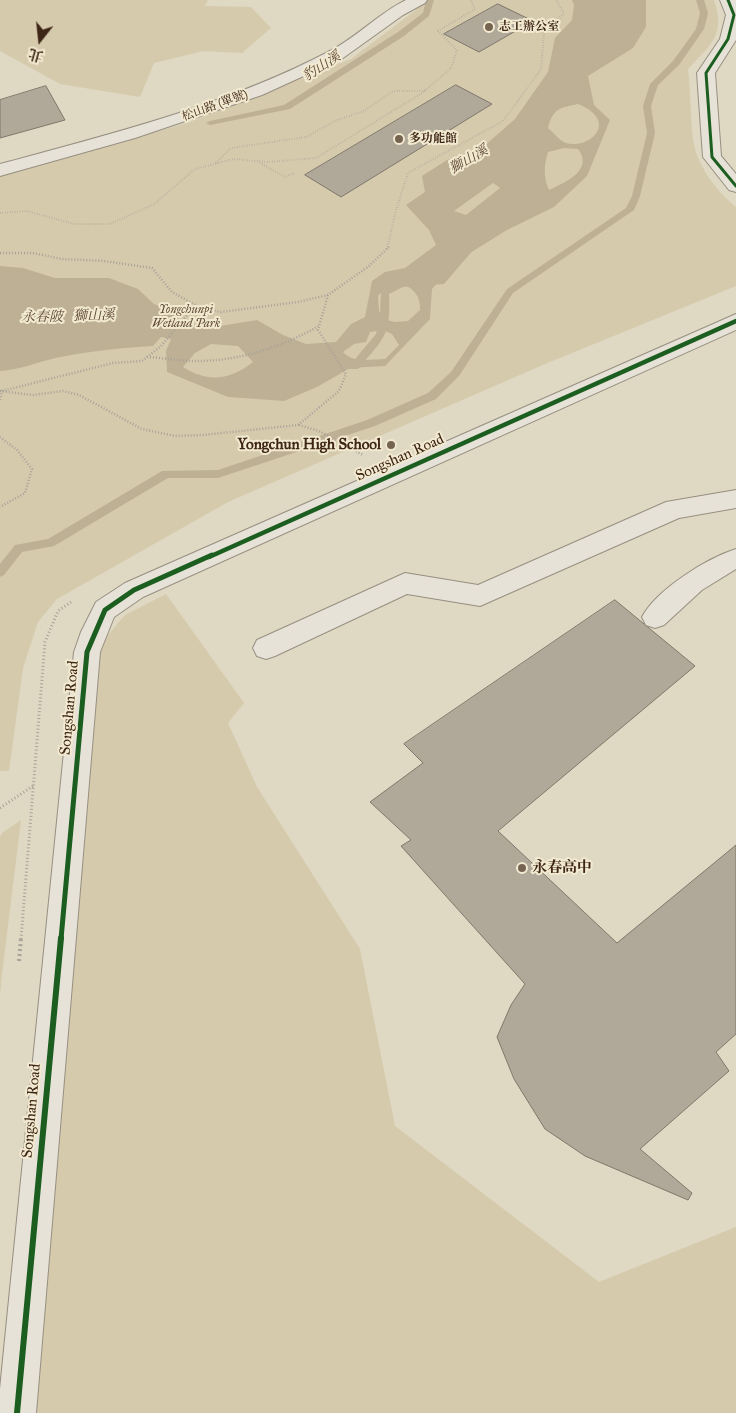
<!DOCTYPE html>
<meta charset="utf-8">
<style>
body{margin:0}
#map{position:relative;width:736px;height:1413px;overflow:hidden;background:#dfd8c2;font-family:"IM FELL Great Primer","Noto Serif TC",serif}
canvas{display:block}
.north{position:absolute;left:15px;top:15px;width:50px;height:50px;-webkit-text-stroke:4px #f2ead0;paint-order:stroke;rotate:196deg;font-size:14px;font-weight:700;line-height:20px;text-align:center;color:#3e2616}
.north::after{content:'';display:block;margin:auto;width:18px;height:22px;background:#3e2616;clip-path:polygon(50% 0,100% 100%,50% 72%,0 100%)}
</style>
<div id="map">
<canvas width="736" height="1413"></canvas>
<div class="north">北</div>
</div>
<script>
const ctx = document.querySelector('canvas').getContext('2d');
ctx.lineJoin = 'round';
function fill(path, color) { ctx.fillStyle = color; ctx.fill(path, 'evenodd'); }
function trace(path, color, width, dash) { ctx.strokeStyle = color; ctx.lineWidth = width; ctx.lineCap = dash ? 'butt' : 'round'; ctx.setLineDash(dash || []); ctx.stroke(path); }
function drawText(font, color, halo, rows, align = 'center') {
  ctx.font = font + ' "IM FELL Great Primer","Noto Serif TC",serif'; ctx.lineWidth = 4; ctx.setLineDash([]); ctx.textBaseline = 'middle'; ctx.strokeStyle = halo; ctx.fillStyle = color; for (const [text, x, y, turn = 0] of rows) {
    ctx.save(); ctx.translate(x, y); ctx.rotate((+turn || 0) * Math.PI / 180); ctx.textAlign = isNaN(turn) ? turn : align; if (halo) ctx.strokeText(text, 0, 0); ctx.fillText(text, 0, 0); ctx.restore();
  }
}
const green = new Path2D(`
 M0 0H208L205 6 251 7 271 28 242 53 203 51 154 63 140 97 60 84 0 51Z
 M423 0H714C726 35 711 44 688 69 691 92 690 116 693 139 696 164 716 191 736 207V286L545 364 228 502 57 599 38 622 23 668 9 771H0V176L187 123 351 59 416 10Z
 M166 594 244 703 228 723 257 787 360 949 395 1126 599 1282 736 1227V1413H30L96 649 125 615Z
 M21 820 2 974 0 995V837L2 833Z`);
const water = new Path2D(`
 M572 0H646V27L633 48 588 76 594 105 610 120 587 176 554 207 507 230 457 261 432 289 430 319 385 366 350 368 317 387 284 401 228 397 167 372 166 351 171 339 161 337 153 346C121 348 88 351 56 358 37 362 20 370 0 371V266L23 268 55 278H109L138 289 154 304 179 313V320L208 328 257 320 283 335 306 344 336 342 351 324 365 317 372 281 385 272 405 268 436 245 429 230 406 205 425 192 422 176 447 160 474 155 515 119 548 72 555 38 572 20 574 5ZM578 104C620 121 590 150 566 143 560 141 553 132 548 128 553 108 560 108 578 104ZM564 148 578 149C594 170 566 182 549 190 543 176 544 165 548 152ZM493 183 500 188 466 215 454 211ZM399 283C413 287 421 296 420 310L408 321 395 322 383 319 379 311 378 296 384 289ZM383 330 392 334 399 345 385 359C371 359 354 364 343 352L354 344 366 342 370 332ZM211 344 238 346 253 362C230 380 208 383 183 367L195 353Z`);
const stream = new Path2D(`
 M426 0H434L429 16 404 36 290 109 210 125 206 123 210 121 284 105 398 32 423 13Z
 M696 0H704L708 13 704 29 679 65 658 85 651 106 655 133 640 196 634 210 513 293 459 376 436 399 375 426 218 478H168L54 546 22 552 4 575 0 577V564L15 545 48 539 162 471 218 470 367 420 428 393 451 372 507 289 626 208 632 196 647 133 643 106 650 84 673 61 696 29 700 13Z
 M471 244 474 245V249L444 284 403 287 389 294C391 336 384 338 358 369H343V365L351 364 376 334 380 316 381 290 401 281 438 279 468 245Z`);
const building = new Path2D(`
 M498 4 533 21 479 52 444 34Z
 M456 85 492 104 341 197 305 175Z
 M46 86 65 120 0 138V100Z
 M615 600 695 666 498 831 617 943 736 845V1034L716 1052 729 1071 640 1149 692 1193 688 1200 585 1156 545 1129 514 1079 497 1037 511 1005 525 984 401 846 411 840 370 802 423 763 404 744Z`);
const pathFar3 = new Path2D(`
 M216 163 231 148 306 137 337 120 364 111 393 91H425
 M260 163 285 177 295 173
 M0 213 27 211 74 224H110L154 204 195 169 233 159 267 162 316 158 422 93 451 68 457 50 438 31 475 9 471 0
 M387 249 396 210 408 173 503 121 541 69 544 33 564 13 556 0`);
const pathFar2 = new Path2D(`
 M0 253H33L62 259 104 261 152 268 172 292 199 307
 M147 357C164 358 181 361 197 361 240 361 282 347 319 326
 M0 391 33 395 63 391 79 395 142 429 175 436 203 435 298 425 339 391 346 374 318 330 328 295 369 266 389 247
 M0 400 2 391 113 363 142 361 161 346 194 307 221 312 298 302 328 295
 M299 425 319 431 363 455
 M0 437 17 450 32 469 25 493 0 507`);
const pathFar1 = new Path2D(`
 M0 808 33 786
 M21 939 45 642 58 611 71 602`);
const path = new Path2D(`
 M19 961 21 938`);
const minor = new Path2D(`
 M406 0H427L425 3 403 15 343 58 262 95 135 138 0 176V164C112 134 227 105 330 51 357 37 379 13 406 0Z
 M720 0H736V40L715 73 721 156 736 174V192L729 190 703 157 697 73 720 39 726 15Z
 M736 314V330L143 597 114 617 100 652 36 1413H0V1389L74 652 81 632 96 602 125 583Z
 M736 490V508L679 518 480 606 407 594 275 656 266 659 257 656 253 648 257 640 405 573 478 585 666 502Z
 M736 549V569L702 590 664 625 655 628 646 625 642 617C656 590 707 558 736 549Z`);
const cyclewayFar3 = new Path2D(`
 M728 0 734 15 728 39 706 73 712 157 736 186`);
const cyclewayFar2 = new Path2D(`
 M209 557 736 321`);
const cyclewayFar1 = new Path2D(`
 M61 939 87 652 105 610 134 590 212 555`);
const cycleway = new Path2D(`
 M17 1413 61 938`);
const markers = [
 [489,27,5,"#766452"],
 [399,139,5,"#766452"],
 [391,445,5,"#766452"],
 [522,868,5,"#766452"]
];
const farPoinames = [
 ["志工辦公室",499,27],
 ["多功能館",409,139]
];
const farStreetnames = [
 ["松山路 (單號)",215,106,-20]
];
const farParknames = [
 ["Yongchunpi",186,310],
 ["Wetland Park",186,324]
];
const farWaternames = [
 ["豹山溪",322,67,-33],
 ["獅山溪",469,160,-30],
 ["獅山溪",94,316,-2],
 ["永春陂",42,318]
];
const poiNames = [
 ["Yongchun High School",381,445],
 ["永春高中",532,868,"left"]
];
const streetNames = [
 ["Songshan Road",400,458,-24],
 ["Songshan Road",70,708,-85],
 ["Songshan Road",32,1111,-85]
];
fill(green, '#d6caad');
fill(water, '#beb094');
fill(stream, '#beb094');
fill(building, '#b0a999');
trace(building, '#7f786b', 1);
trace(minor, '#968f81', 2);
trace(pathFar3, '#a8a299', 2, [0.5, 2]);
trace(pathFar2, '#a8a299', 2.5, [1, 2]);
trace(pathFar1, '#a8a299', 3, [1, 2.5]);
trace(path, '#a8a299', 4, [2, 3]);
fill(minor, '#e6e2d7');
trace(cyclewayFar3, '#1b5e20', 3);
trace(cyclewayFar2, '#1b5e20', 4.5);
trace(cyclewayFar1, '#1b5e20', 5);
trace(cycleway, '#1b5e20', 6);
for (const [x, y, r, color] of markers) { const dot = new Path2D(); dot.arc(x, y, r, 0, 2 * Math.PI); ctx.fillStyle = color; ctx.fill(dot); trace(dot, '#f2ead0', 2); }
drawText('bold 12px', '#3e2616', '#f2ead0', farPoinames, 'left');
drawText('12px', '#3e2616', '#f2ead0', farStreetnames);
drawText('italic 12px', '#624c37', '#f2ead0', farParknames);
drawText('italic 14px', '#604a36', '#f2ead0', farWaternames);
drawText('bold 15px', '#3e2616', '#f2ead0', poiNames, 'right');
drawText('15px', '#3e2616', '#f2ead0', streetNames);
</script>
